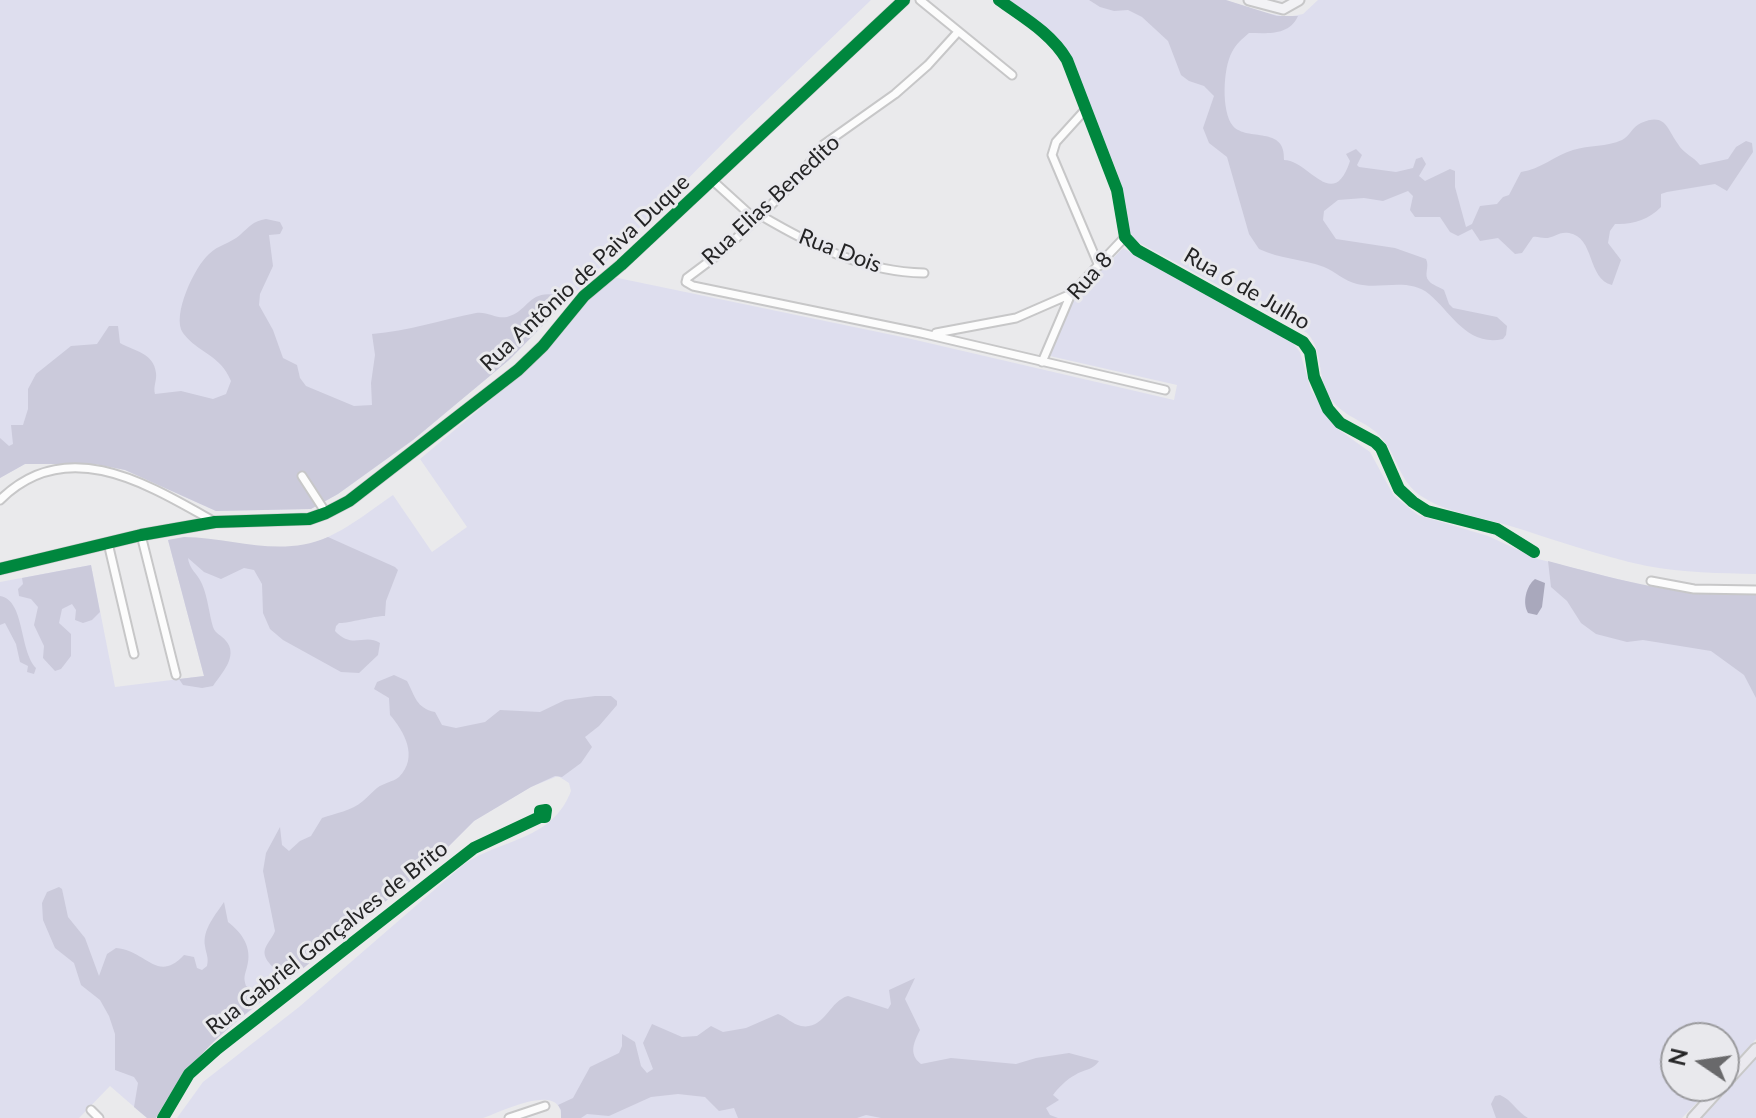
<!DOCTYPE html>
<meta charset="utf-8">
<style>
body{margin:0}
#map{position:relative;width:1756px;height:1118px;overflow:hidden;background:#eaeaec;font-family:Lato,sans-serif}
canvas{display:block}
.north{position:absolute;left:1660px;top:1022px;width:80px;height:80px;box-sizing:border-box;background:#e9e9ed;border:2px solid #9a9a9d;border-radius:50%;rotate:283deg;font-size:22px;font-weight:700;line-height:32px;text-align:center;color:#242425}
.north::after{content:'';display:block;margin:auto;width:28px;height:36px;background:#69696b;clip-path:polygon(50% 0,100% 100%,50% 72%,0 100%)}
</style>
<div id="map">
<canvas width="1756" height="1118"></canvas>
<div class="north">N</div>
</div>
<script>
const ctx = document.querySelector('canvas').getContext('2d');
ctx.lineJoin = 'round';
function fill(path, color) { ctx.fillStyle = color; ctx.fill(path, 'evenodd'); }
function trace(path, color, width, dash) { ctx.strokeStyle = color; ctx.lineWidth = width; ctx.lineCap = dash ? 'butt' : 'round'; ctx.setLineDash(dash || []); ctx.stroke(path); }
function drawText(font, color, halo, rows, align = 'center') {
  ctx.font = font + ' Lato,sans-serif'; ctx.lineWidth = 6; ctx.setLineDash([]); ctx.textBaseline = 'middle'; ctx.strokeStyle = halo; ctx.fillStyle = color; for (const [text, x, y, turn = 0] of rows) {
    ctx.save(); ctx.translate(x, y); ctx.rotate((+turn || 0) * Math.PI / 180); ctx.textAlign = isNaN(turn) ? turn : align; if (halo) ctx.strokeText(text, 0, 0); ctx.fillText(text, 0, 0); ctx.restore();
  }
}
const green = new Path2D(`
 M0 0H871L741 125 509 360 413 440 338 494 311 509 216 511 125 470 95 464H25L0 478Z
 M1008 0H1226L1261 12 1288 17 1303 14 1318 0H1756V574C1720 573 1683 573 1647 566 1599 556 1553 539 1507 525 1479 517 1445 512 1421 496 1400 482 1398 459 1384 441 1373 424 1349 419 1336 405 1314 383 1326 352 1307 333L1134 240 1129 231 1116 169 1065 50 1056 38Z
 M1123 248 1292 342 1300 352 1311 390 1329 419 1339 430 1370 452 1394 496 1418 515 1488 536 1538 559 1653 588 1686 594H1756V1039L1724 1074V1038H1676V1086H1713L1682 1118H561C563 1080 501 1112 483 1118H177L203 1082 299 1007 463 865C502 838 552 841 571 791L569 783 558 776 531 787 474 821 429 866 218 1037 188 1067 156 1118H147L110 1086 79 1118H0V582L91 565 115 687 204 676 168 540C213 533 256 553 296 547 332 542 364 515 393 495L432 552 467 527 420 459 531 366 589 299 613 277 907 338 1174 400 1177 385 1050 356 1072 301Z
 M1756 1056V1118H1701Z`);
const forest = new Path2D(`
 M1089 0H1226L1277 16H1298C1289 36 1268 33 1249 33 1242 39 1236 44 1232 52 1223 68 1221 112 1233 126 1247 142 1286 125 1284 160 1309 160 1333 213 1350 161L1346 154 1356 149 1362 155 1357 165 1359 167 1396 172 1413 168 1416 159 1422 157 1426 164 1419 176 1425 181 1450 169 1455 171V187L1466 227 1472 224 1480 206 1497 204 1503 197 1509 195 1521 172C1541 169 1554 156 1573 150 1589 145 1607 147 1622 140 1630 136 1632 127 1641 123 1666 112 1667 129 1678 144 1683 153 1694 157 1700 165L1728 159 1736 147 1746 141 1752 143 1753 152 1727 191 1715 184 1667 192 1661 194V207C1648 220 1632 225 1615 224L1610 231 1608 243 1621 260 1612 285C1587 279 1595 237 1569 233 1559 231 1554 238 1545 238 1541 238 1537 236 1533 237L1522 253 1515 254 1498 238 1480 241 1472 229 1458 236 1450 232 1440 217H1415L1410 210 1413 196 1408 191 1383 201 1364 198 1338 200 1324 211 1323 220 1336 239 1395 248 1426 259C1430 267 1423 275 1429 281 1432 285 1440 287 1444 290L1449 304 1453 308 1497 317 1507 326 1506 335 1503 339C1467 347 1451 312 1429 294 1408 277 1380 290 1357 284 1344 281 1336 272 1324 267 1303 259 1280 259 1259 249L1249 234 1227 157 1209 143 1203 128 1214 96 1204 86 1189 81 1181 75 1168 41 1142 17 1128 10 1114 11 1100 7Z
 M266 219 280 222 283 228 280 234 269 235 273 266 260 294 259 305 273 330 283 358 297 365 300 378 306 386 354 406 372 405 371 383 375 355 372 334C408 331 441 320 476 313 487 311 496 319 507 317 529 311 528 290 556 295L562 306 509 360 413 440 338 494 311 509 216 511 125 470 95 464H25L0 478V438L9 446 13 444 11 425H23L28 409V389L36 374 71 346 97 344 109 326H118L120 343C134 351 154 353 156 373 157 381 153 386 155 394L181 391 213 399 226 394 231 381C220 354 199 354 183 333 171 316 195 266 209 254 218 245 231 243 240 235 249 227 253 221 266 219Z
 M184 537C235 538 280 558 328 537L395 567 398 570 386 601 385 616C373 616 345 624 339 623L336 626 335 631C353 650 364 633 380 643L378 655 359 673 341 672 283 640 270 629 263 613 262 584 254 570 244 568 221 579 204 572 188 558C189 569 198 574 202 584 208 598 209 614 213 627 216 635 222 635 226 641 239 656 221 674 213 686L202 688 183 685 179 679 204 676 168 540Z
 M1548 561C1620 580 1681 598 1756 594V698L1744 675 1711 651 1643 640 1627 642 1596 634 1581 623 1567 601 1551 587Z
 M91 565 100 612 92 620 83 623 75 620 76 610 72 604 62 609 59 623 71 634V656L61 669 55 671 43 658 44 646 34 625 38 607 31 599 19 596 18 589 23 584 22 578Z
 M0 596C25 600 19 650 36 668L34 674 27 672 28 666 20 662 16 644 5 623 0 625Z
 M394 675 407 681C415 696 416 708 435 712L442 725 456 728 485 722 500 710 540 712 565 700 595 696H611L617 701V705L599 726 585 737 592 747 581 763 562 777 555 776 531 787 474 821 429 866 290 979C281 973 261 962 265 949 267 943 273 937 275 931L263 871 266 853 280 827 282 845 289 851 300 841 311 836 322 818C336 813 351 811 363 801 368 797 372 792 377 788 383 783 393 782 399 777 419 757 404 731 390 715L389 698 374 689 377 682Z
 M59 887 62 889 68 917 85 938 99 976 107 954 116 948C146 950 157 984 184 955L194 957 197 968 202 970 207 966C209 957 206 954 205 946 202 930 216 914 224 902L228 922C241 932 253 947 247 967 245 975 243 977 246 986L251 989 268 983 279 988C226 1028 189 1058 156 1118H147L134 1107 138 1083 134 1077 115 1070V1034L109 1016 100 1000 81 985 74 963 55 948 43 920 42 903 47 892Z
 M915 978 905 999 920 1030C914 1042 908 1054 921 1064L951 1058 1016 1064 1036 1058 1069 1053 1099 1061C1092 1071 1084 1069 1075 1075 1067 1079 1058 1088 1053 1095L1059 1100 1046 1108 1050 1115 1058 1118H881L866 1115 857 1118H738L734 1108 719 1111 705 1097 678 1094 651 1097 609 1116 587 1114 581 1118H561V1110L558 1105 573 1098 590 1067 619 1053 622 1046V1034L635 1042 641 1066 647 1073 653 1069 643 1043 652 1024 682 1037 697 1036 711 1026 723 1032 746 1028 778 1014C786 1017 792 1024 801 1026 825 1030 829 1001 848 996L888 1009 891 1004 889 990Z
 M1500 1095C1512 1100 1517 1112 1528 1118H1496L1491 1104 1495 1096Z`);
const water = new Path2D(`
 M1535 579 1545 583 1542 607 1537 615 1528 613C1522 603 1526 586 1535 579Z`);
const street = new Path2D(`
 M920 0 1012 75
 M999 0C1024 18 1051 33 1067 60L1117 190 1125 237 1137 250 1303 342 1310 352 1314 377 1328 409 1340 423 1375 442 1381 448 1399 489 1413 502 1427 511 1497 529 1534 552
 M957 33 928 65 895 94 823 145 798 178 756 220 719 254 687 278 686 282 693 286 921 333 1165 390
 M1085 110 1056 142 1052 155 1099 266
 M712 180 756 220
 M760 215C811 245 864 272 924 273
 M936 333 1016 318 1071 294
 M1042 362 1071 294 1125 237
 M302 476 326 513
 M0 500C67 433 149 485 215 522
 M141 535 176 675
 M108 543 134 654
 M1651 581 1694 589 1756 590
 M91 1110 99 1118
 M163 1118 189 1074 217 1049 474 848 540 817H545L546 810 540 811V817
 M509 1118 545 1106`);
const secondary = new Path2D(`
 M1249 0 1283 9 1299 0
 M0 569 141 535 215 522 309 519 326 513 349 501 518 370 543 346 584 296 621 265 904 0`);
const primary = new Path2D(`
 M1724 1084 1756 1049
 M1693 1118 1722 1086`);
const cycleway = new Path2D(`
 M999 0C1024 18 1051 33 1067 60L1117 190 1125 237 1137 250 1303 342 1310 352 1314 377 1328 409 1340 423 1375 442 1381 448 1399 489 1413 502 1427 511 1497 529 1534 552
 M0 569 141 535 215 522 309 519 326 513 349 501 518 370 543 346 584 296 621 265 904 0
 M163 1118 189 1074 217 1049 474 848 540 817H545L546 810 540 811V817`);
const streetNames = [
 ["Rua Elias Benedito",771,200,-43],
 ["Rua Dois",840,251,21],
 ["Rua Antônio de Paiva Duque",585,273,-43],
 ["Rua 8",1090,276,-48],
 ["Rua 6 de Julho",1247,289,30],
 ["Rua Gabriel Gonçalves de Brito",327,938,-38]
];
fill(green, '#dedeee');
fill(forest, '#cbcadb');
fill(water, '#a9a8bc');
trace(street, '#c7c7c8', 11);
trace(secondary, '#c7c7c8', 13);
trace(primary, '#c8c8c8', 14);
trace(street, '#fcfcfc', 7);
trace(secondary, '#f2f2f5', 9);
trace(primary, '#eae9ef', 10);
trace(cycleway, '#00873e', 12);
drawText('22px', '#242425', '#e9e9ed', streetNames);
</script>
